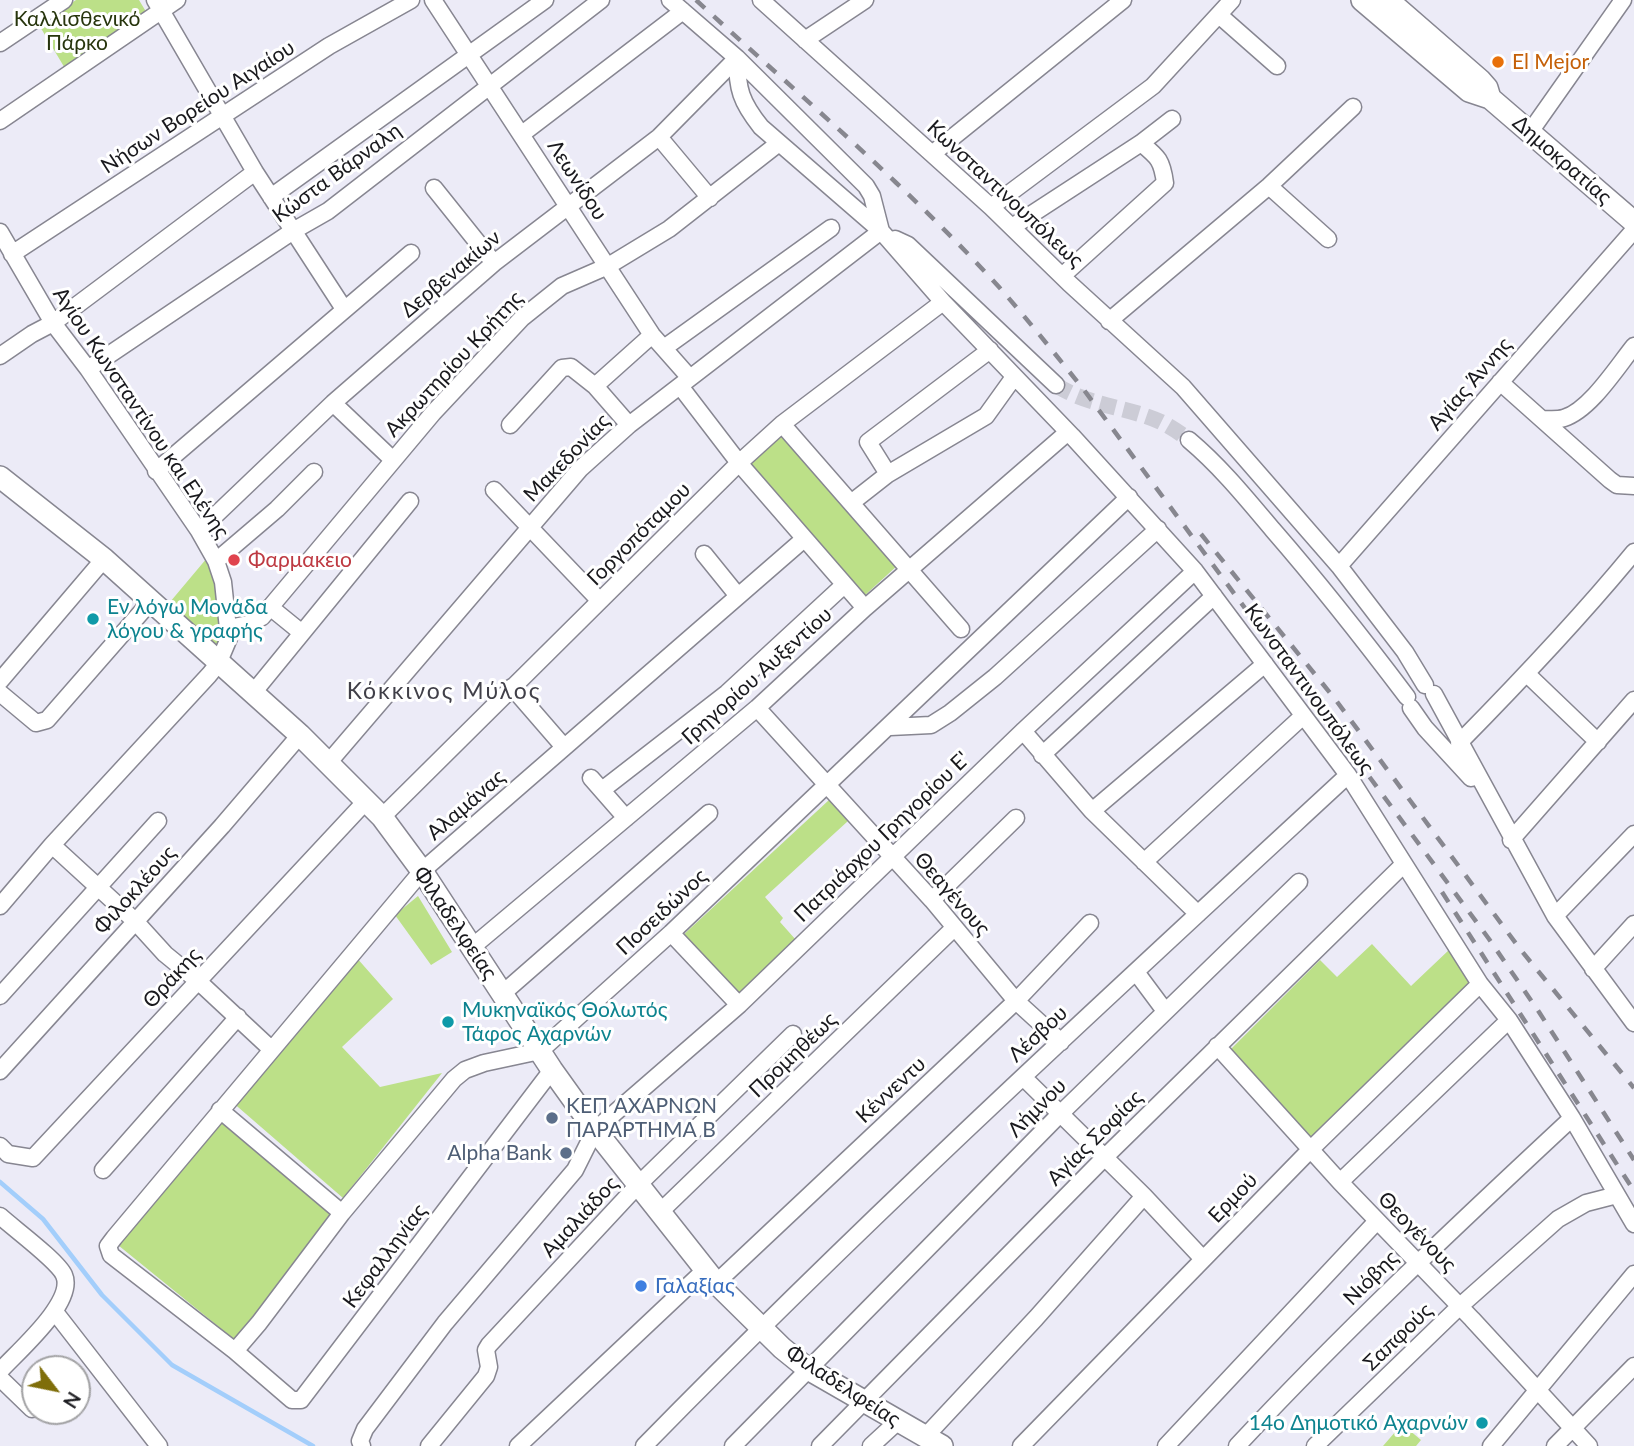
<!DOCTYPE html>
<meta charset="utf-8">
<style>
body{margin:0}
#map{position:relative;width:1634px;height:1446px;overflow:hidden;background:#ecebf7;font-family:Lato,sans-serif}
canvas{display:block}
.north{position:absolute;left:21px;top:1355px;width:70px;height:70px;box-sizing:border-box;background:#fff;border:2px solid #a3a3a5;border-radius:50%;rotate:122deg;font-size:19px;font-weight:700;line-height:28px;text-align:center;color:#19191d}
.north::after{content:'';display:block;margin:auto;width:24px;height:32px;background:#7f6e0a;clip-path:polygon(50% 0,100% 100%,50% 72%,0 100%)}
</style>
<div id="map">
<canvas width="1634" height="1446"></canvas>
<div class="north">N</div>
</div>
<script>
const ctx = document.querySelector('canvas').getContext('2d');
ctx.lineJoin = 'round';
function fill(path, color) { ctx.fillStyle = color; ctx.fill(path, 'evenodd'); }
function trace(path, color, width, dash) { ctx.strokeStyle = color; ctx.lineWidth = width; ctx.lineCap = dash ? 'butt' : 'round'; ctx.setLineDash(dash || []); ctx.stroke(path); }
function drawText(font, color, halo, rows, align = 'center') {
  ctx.font = font + ' Lato,sans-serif'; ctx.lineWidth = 6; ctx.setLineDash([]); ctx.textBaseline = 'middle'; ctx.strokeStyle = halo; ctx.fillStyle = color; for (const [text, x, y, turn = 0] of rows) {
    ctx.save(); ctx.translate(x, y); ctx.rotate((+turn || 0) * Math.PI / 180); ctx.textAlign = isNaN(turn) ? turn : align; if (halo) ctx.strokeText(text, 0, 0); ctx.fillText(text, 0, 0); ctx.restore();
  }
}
const green = new Path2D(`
 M76 0H139L148 15 66 70 39 25Z
 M782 433 898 565 863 597 746 464Z
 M207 558 219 587 225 629 218 654 165 608Z
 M829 800 848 821 765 897 783 918 780 922 796 940 736 997 681 937Z
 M418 896 452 952 431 965 395 915Z
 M1372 944 1411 986 1450 949 1472 981 1310 1139 1229 1051 1320 960 1337 977Z
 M356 957 393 999 342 1047 380 1087 442 1073 343 1198 231 1101Z
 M219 1117 333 1213 235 1340 113 1241Z
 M1402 1424 1421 1440 1416 1446H1383Z`);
const stream = new Path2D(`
 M0 1182 43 1219 102 1295 172 1365 313 1446`);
const minorTunnel = new Path2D(`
 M1056 385C1088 406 1126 406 1161 422 1171 427 1180 433 1189 440`);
const minor = new Path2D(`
 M155 0 255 172 344 309
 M433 0 652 335 690 378
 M670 0 737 58 866 186 872 196 881 231
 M761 0 991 207 1069 283 1183 387 1339 566 1405 652 1425 685
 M1219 15 1277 66
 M805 40 865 0
 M0 43 64 0
 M737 58C737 89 741 102 761 127L881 231 943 302 1072 436 1195 571 1348 775 1480 984 1509 1020 1572 1118 1634 1224
 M0 121 177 0
 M1530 132 1623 0
 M522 134 683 11
 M659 137 710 198
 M932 154 1123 0
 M1269 186 1328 239
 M434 188 494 263
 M271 197 545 0
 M991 207 1153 86 1232 0
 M1012 227 1141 143 1172 119
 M0 232 53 323 88 369 199 531 216 561 223 582 229 638 218 664 209 675 52 845 0 906
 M895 239 908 245 1056 385
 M12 254 329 46 411 0
 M1062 276 1165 183C1162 160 1158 157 1141 143
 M1109 321 1269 186 1353 107
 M664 348 831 228
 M0 356 32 334 53 323 255 172
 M88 369 293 231 328 211 601 0
 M1500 382 1610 480 1617 485 1634 486
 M595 386 652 335
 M680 386 739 463 865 608
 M333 403 393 460
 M1542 419C1549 419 1557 420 1564 418 1590 410 1617 367 1634 346
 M782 424 961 629
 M510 425 562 368 571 367 595 386 629 425
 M1189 440C1221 467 1246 498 1273 530 1320 584 1364 640 1407 697
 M156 471 411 253
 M888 474 868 442 990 350
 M494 490 600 601
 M851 503 888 474 986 416 1014 377
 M199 531 333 403 494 263 659 137 737 58
 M704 554 738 596
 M216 561 277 509 314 472
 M1339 566 1634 230
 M270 607 302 633
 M229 628 248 624 262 617 433 413 522 318 562 286 608 266 669 229 779 143
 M1527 674 1598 742
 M0 681 104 559
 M512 687 564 747
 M0 693 36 723 47 720 151 601
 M253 693 410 501
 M1434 694 1555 916 1634 1023
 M757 708 932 900 1016 1001 1061 1042
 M1411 708 1425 728 1471 778
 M890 727 931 725 950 713 995 677 1158 529
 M1023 731 1092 811 1198 914
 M1459 743C1520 681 1579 619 1634 552
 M1042 755 1214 596
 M329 762 580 469 629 425 881 231
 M591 778 626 818
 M602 790 727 693 844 585
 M1092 811 1265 664
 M382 817 739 463 782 424 943 302
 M1511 840 1634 700
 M52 845 135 921 165 954 198 981 271 1049
 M1144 862 1303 716
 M932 900 1016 818
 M1555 916 1634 834
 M671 933 739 1005
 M471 948 757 708 865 608 1068 432
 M1593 969 1634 924
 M1136 972 1165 1011
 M502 994 709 813
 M0 996 158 821
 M1217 1046 1340 1182 1472 1319 1589 1446
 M552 1070 301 1400H292L235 1351 111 1255 108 1246 114 1238 422 871 804 539
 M0 1071 222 826 300 735
 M1023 1077 1144 1196 1203 1259
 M220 1110 342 1213
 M0 1146 8 1154 33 1158 366 801
 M103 1170 238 1017
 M1340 1182 1509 1020
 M660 1212 954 928
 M0 1216C13 1228 58 1261 64 1275 76 1302 17 1352 0 1371
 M716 1283 1016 1001 1090 923
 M55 1312 159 1446
 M235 1351 259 1323 342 1213 454 1079 465 1070 484 1063 540 1051 671 933 1129 497
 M0 1378 32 1409
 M925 1437 1036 1318 1144 1196
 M362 1446 360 1441 365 1429 445 1323 575 1170 595 1130 739 1005 1023 731 1195 571
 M429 1446 486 1376 489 1367 486 1350 489 1345 638 1185 793 1034
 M518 1446 705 1270
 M644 1446C871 1214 1110 995 1348 775
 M733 1446 1059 1115 1299 882
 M820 1446 1105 1157 1403 865
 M871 1446 897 1422
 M1021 1446 1310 1150 1480 984
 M1166 1446 1377 1221
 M1237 1446C1344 1331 1457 1225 1572 1118
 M1315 1446 1459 1307 1558 1219 1586 1203 1617 1195
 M1491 1446 1634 1274
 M1555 1446 1634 1366`);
const major = new Path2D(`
 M1362 0 1469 91 1490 98 1634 222
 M1388 0 1480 80 1487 88 1490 98
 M0 477 104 559 300 735 382 817 422 871 552 1070 595 1130 716 1283 782 1348 808 1369 942 1446`);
const rail = new Path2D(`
 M696 0C798 94 905 184 999 287 1028 320 1056 355 1084 390L1489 939 1539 1012 1634 1160
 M1201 534 1335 699 1520 949 1634 1088
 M1442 892 1634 1191`);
const markers = [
 [1498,62,7,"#e8710a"],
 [234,560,7,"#e0444e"],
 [93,619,7,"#0f9aa8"],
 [448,1022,7,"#0f9aa8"],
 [552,1118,7,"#5c6f8a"],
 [566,1153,7,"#5c6f8a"],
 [641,1286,7,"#3f7fe0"],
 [1482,1423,7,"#0f9aa8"]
];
const parkNames = [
 ["Καλλισθενικό",77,19],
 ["Πάρκο",77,43]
];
const foodNames = [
 ["El Mejor",1512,62]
];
const streetNames = [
 ["Νήσων Βορείου Αιγαίου",198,107,-33],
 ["Δημοκρατίας",1562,160,41],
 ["Κώστα Βάρναλη",337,173,-36],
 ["Λεωνίδου",577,180,57],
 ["Κωνσταντινουπόλεως",1005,194,43],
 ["Δερβενακίων",451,274,-40],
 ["Ακρωτηρίου Κρήτης",454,364,-47],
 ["Αγίας Άννης",1470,384,-49],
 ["Αγίου Κωνσταντίνου και Ελένης",141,413,56],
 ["Μακεδονίας",567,458,-46],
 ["Γοργοπόταμου",639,534,-45],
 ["Γρηγορίου Αυξεντίου",757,676,-42],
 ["Κωνσταντινουπόλεως",1309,689,54],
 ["Αλαμάνας",466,805,-41],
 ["Πατριάρχου Γρηγορίου E'",882,837,-44],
 ["Φιλοκλέους",135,890,-48],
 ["Θεαγένους",952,894,49],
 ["Ποσειδώνος",662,912,-43],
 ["Φιλαδελφείας",455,923,56],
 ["Θράκης",172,978,-47],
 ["Λέσβου",1038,1034,-43],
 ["Προμηθέως",793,1055,-44],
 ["Κέννεντυ",891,1090,-43],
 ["Λήμνου",1037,1108,-45],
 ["Αγίας Σοφίας",1095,1138,-45],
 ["Ερμού",1233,1198,-46],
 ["Αμαλιάδος",580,1217,-47],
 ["Θεογένους",1417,1232,46],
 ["Κεφαλληνίας",385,1256,-53],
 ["Νιόβης",1371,1278,-45],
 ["Σαπφούς",1398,1337,-44],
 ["Φιλαδελφείας",843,1386,33]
];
const healthNames = [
 ["Φαρμακειο",248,560]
];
const cultureNames = [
 ["Εν λόγω Μονάδα",107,607],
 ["λόγου & γραφής",107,631],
 ["Μυκηναϊκός Θολωτός",462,1010],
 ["Τάφος Αχαρνών",462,1034],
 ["14ο Δημοτικό Αχαρνών",1468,1423,"right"]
];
const serviceNames = [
 ["ΚΕΠ ΑΧΑΡΝΩΝ",566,1106],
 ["ΠΑΡΑΡΤΗΜΑ Β",566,1130],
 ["Alpha Bank",552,1153,"right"]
];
const shopNames = [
 ["Γαλαξίας",655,1286]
];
const neighbourhoodNames = [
 ["Κόκκινος Μύλος",444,692]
];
fill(green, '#bce088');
trace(stream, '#a3cefb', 4.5);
trace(minorTunnel, '#ccccd6', 16, [16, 8]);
trace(minor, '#878691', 19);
trace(major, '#878691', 24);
trace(minor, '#fff', 16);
trace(major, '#fff', 21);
trace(rail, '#87878f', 4.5, [12, 12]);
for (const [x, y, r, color] of markers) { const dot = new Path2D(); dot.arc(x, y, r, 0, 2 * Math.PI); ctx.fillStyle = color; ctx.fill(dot); trace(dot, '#fff', 2.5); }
drawText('21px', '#27350d', '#fff', parkNames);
drawText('21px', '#c56008', '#fff', foodNames, 'left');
drawText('21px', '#19191d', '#fff', streetNames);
drawText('21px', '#be3a42', '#fff', healthNames, 'left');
drawText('21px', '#0d838f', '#fff', cultureNames, 'left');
drawText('21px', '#4e5e75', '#fff', serviceNames, 'left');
drawText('21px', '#366cbe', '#fff', shopNames, 'left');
ctx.letterSpacing = '2px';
drawText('23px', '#403f48', '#fff', neighbourhoodNames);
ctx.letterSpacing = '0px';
</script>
